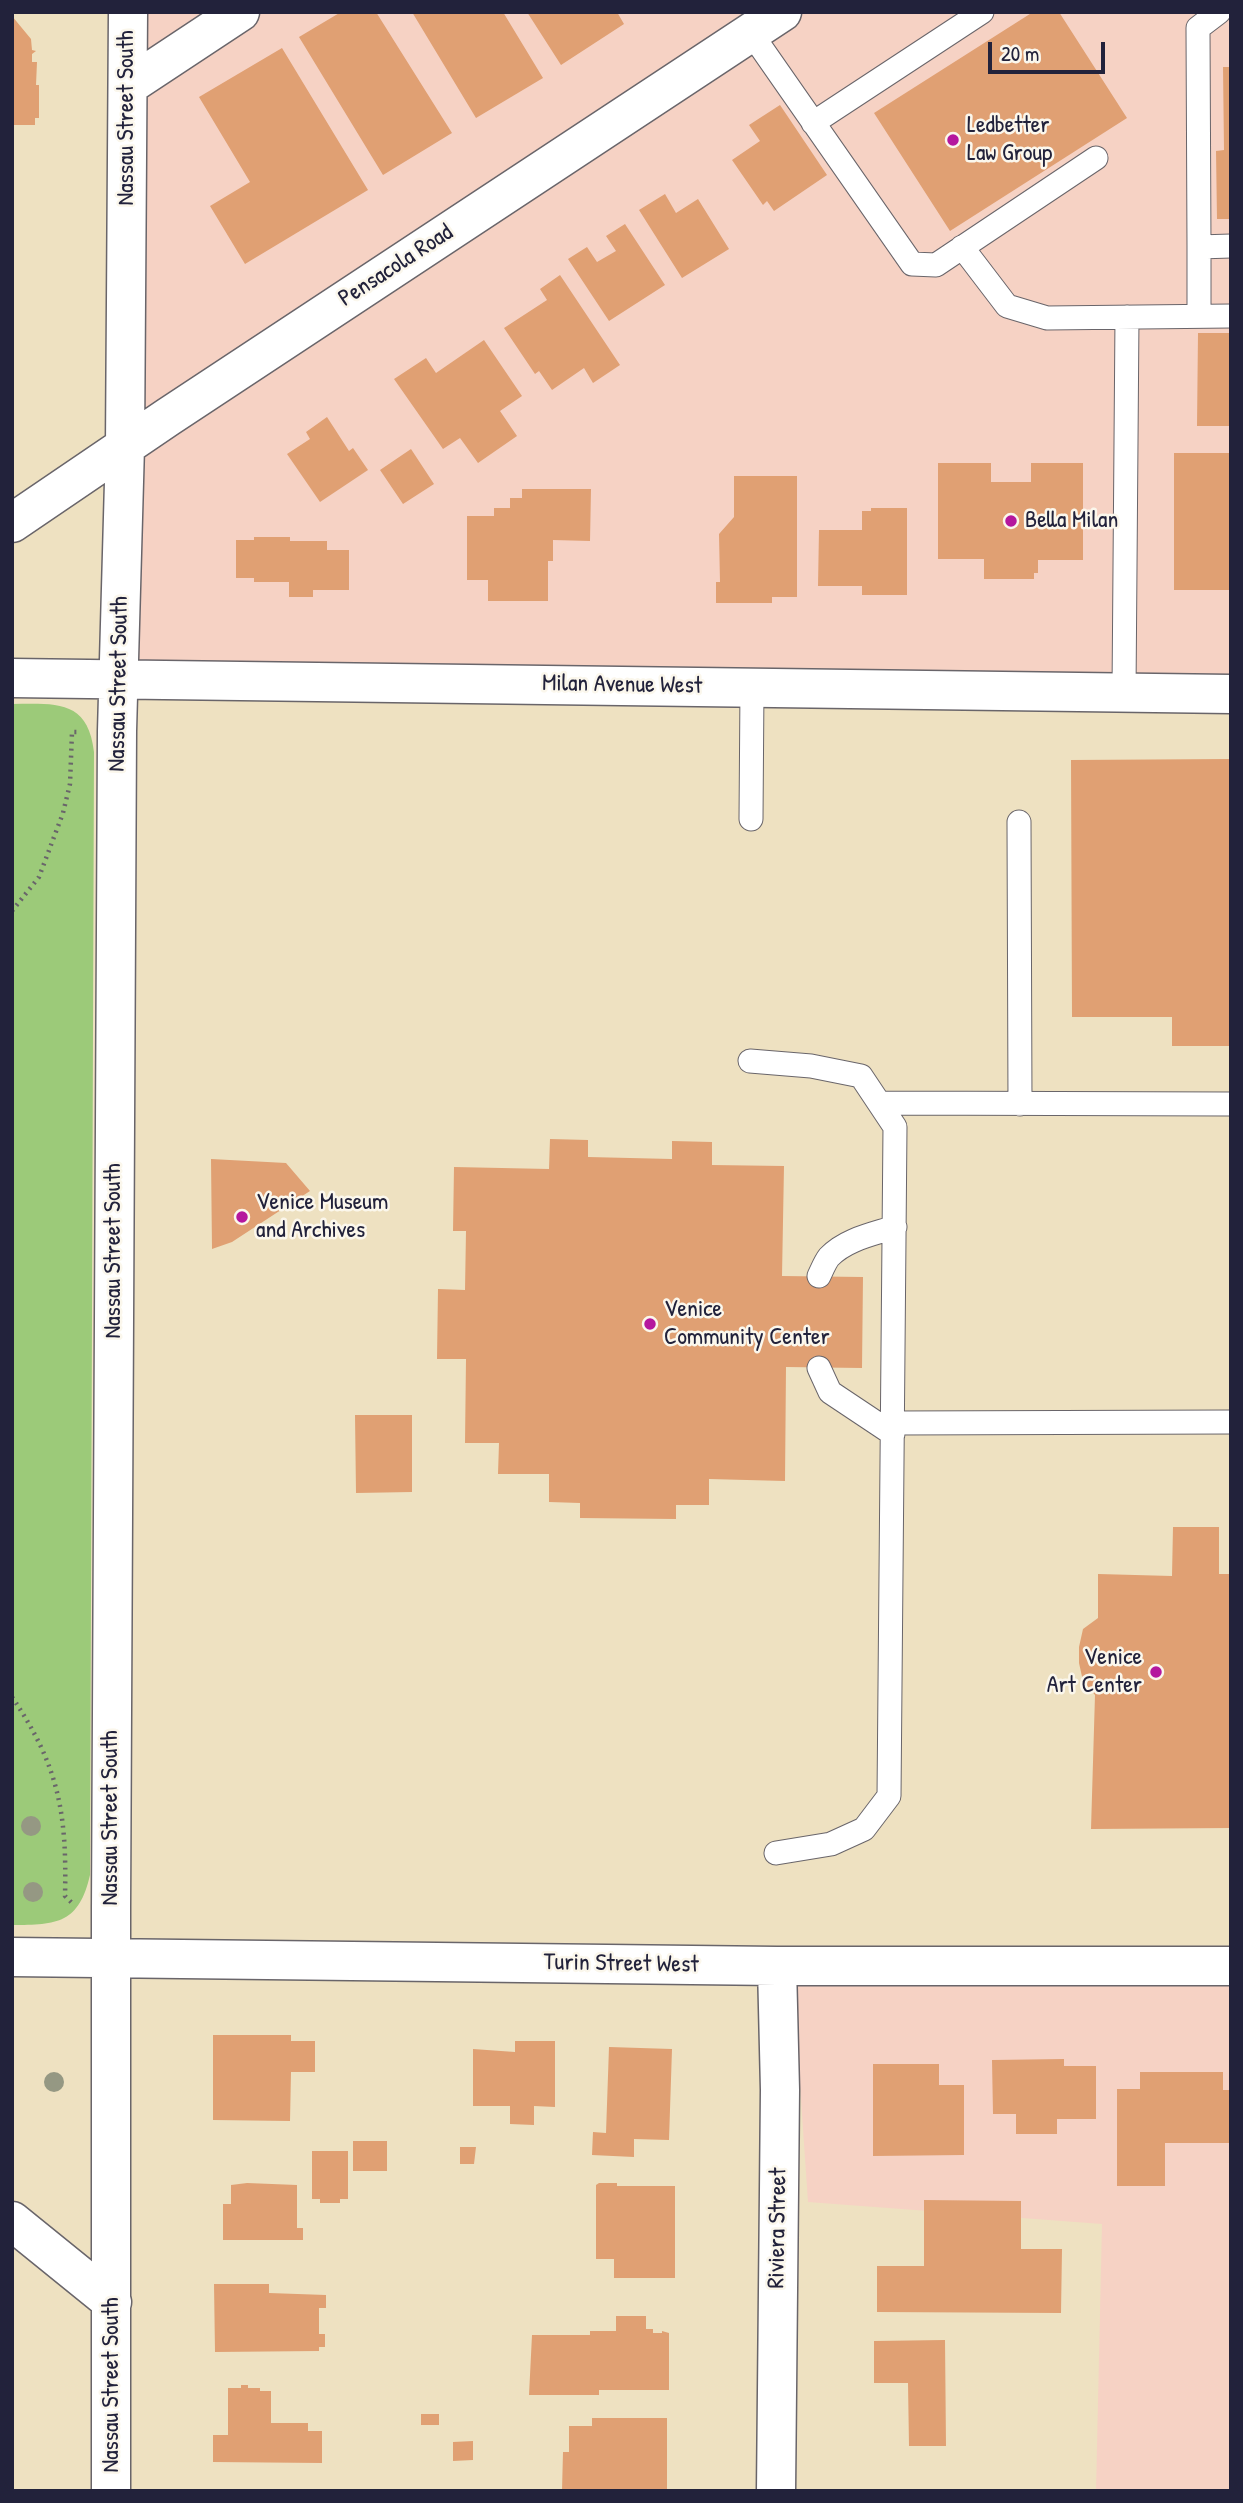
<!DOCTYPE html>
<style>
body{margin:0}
#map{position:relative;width:1243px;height:2503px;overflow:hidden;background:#eee1c1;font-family:"Patrick Hand",sans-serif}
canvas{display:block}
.frame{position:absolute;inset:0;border:14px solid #22223b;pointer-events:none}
.scale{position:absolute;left:988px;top:42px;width:117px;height:32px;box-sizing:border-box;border:4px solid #22223b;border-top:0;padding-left:9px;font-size:21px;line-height:24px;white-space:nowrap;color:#22223b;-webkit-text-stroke:5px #fbf7ec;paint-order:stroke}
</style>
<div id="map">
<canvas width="1243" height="2503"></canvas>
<div class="frame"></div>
<div class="scale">20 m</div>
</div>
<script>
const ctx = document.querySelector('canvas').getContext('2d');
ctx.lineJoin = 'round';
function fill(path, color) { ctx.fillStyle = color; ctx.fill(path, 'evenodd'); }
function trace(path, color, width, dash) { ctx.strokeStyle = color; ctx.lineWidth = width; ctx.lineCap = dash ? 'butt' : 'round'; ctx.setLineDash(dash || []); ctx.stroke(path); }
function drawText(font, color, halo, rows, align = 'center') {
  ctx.font = font + ' "Patrick Hand",sans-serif'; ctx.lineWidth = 5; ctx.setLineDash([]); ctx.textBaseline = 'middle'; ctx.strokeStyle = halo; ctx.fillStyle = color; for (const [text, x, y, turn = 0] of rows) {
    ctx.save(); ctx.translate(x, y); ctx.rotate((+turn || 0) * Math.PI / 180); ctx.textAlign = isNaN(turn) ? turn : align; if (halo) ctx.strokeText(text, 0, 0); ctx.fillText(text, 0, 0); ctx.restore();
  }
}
const built = new Path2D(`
 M135 12H1231V678L133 667Z
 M792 1968 1231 1971V2491H1096L1102 2224 808 2202Z`);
const green = new Path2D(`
 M12 704C55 704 88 699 94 752L90 1875C79 1923 58 1925 12 1925Z`);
const building = new Path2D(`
 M341 12H376L452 133 383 175 299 37Z
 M412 12H503L543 78 476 118Z
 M527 12H617L624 24 561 65Z
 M1033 12H1059L1127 118 950 231 874 113Z
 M12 16 31 39 32 50 36 51 32 54V62H37L36 85H39V118H35V125H12Z
 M282 48 368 190 245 264 210 206 250 182 199 97Z
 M1223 67H1231V219H1217L1216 151 1224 150Z
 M780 105 827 175 774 211 767 201 763 205 732 160 760 141 749 125Z
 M665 194 676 213 698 199 729 249 682 278 639 210Z
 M625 224 665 285 609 321 568 259 587 247 597 262 616 251 606 236Z
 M560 275 620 365 593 383 584 368 552 390 539 371 535 374 504 328 547 300 540 289Z
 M1198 333H1231V426H1197Z
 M484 340 522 396 500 411 517 436 478 463 460 438 443 449 394 379 426 358 436 373Z
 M327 417 349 451 353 448 368 470 320 502 287 454 310 439 306 432Z
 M411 449 434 484 403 504 380 470Z
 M1174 453H1231V590H1174Z
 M938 463H991V482H1031V463H1083V560H1038V573H1034V579H984V559H938Z
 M734 476H797V597H772V603H716V582H720L719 534 734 517Z
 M522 489H591L590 541 553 540V561H548V601H488V580H467V516H494V508H510V498H522Z
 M871 508H907V595H862V586H818L819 530H862V511H871Z
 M254 537H290V541H327V550H349V590H313V597H289V582H254V578H236V540H254Z
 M1231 759V1046H1172V1017H1072L1071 760Z
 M550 1139 588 1140V1157L672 1159V1141L712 1142V1165L784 1166 782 1276 863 1277 862 1368 786 1367 785 1481 709 1479V1505H676V1519L580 1518V1503L549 1502V1474H498L499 1443H465L466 1359H437L438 1289 465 1290 466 1231H453L454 1167 549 1169Z
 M211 1159 286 1163 310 1191 232 1242 212 1249Z
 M355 1415H412V1492L356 1493Z
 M1173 1527H1219V1574H1231V1828L1091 1829 1095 1695 1083 1681 1079 1663V1647L1083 1629 1098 1618V1574L1172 1576Z
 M213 2035H291V2041H315V2072H291L290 2121 213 2120Z
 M515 2041H555V2107L534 2106V2125L510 2124V2106H473V2049L515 2052Z
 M609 2047 672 2049 669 2140 634 2139V2157L592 2155 593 2132 606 2133Z
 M1064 2059V2066H1096V2119H1057V2134H1016V2114H993L992 2060Z
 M873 2064H939V2085H964V2155L873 2156Z
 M1140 2072H1223V2090H1231V2143H1165V2186H1117V2089H1140Z
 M353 2141H387V2171H353Z
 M460 2147H476L474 2164H460Z
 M312 2151H348V2199H340V2203H320V2199H312Z
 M247 2183 297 2185V2228H303V2240H223V2204H231V2185Z
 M599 2183H617V2186H675V2278H614V2259H596V2185Z
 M924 2200 1021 2201V2249H1062L1061 2313 877 2312V2266H924Z
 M214 2284H269V2293L326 2295V2308H319V2334H325V2347H319V2351L215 2352Z
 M616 2316H646V2329H653V2333H662V2331L669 2333V2390H599V2395H529L532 2335H590V2331H616Z
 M945 2340 946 2446H909L908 2383H874V2341Z
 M241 2385H248V2388H260V2391H271V2423H308V2431H322V2463L213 2462V2435H228V2388H241Z
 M421 2414H439V2425H421Z
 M592 2418H667V2491H562L563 2452H569V2426H592Z
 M473 2441V2460L453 2461V2442Z`);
const path = new Path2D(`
 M12 911 39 877 63 813 70 784 72 732H80
 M12 1697C59 1766 67 1814 65 1896L72 1903`);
const service = new Path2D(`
 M1219 12 1198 28 1199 247 1231 246
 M751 33 912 264 936 265 1096 158
 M813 123 982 12
 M962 247 1007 306 1047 318 1231 316
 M1199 247V315
 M1124 692 1127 317
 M751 819 752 687
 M1019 822 1020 1104
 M750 1061 811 1066 861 1076 895 1127 889 1796 864 1829 831 1844 776 1853
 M879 1103 1231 1104
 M819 1276C822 1270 825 1262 829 1257 846 1239 874 1234 895 1227
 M819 1368 830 1392 893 1434
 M894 1423 1231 1422`);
const minor = new Path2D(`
 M128 86 240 12
 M12 523 168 417 782 12
 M12 678 1231 694
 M12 1957 777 1966H1231
 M12 2221 112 2302
 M111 2491V1905L117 731 125 446 128 12
 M776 2491 780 2090 777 1966`);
const trees = [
 [31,1826],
 [33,1892],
 [54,2082]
];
const markers = [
 [953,140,7,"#b5179e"],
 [1011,521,7,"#b5179e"],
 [242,1217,7,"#b5179e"],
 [650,1324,7,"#b5179e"],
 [1156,1672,7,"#b5179e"]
];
const streetNames = [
 ["Nassau Street South",127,118,-90],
 ["Pensacola Road",396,266,-33],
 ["Nassau Street South",119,684,-89],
 ["Milan Avenue West",622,685,1],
 ["Nassau Street South",114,1251,-90],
 ["Nassau Street South",111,1818,-90],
 ["Turin Street West",621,1964,1],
 ["Riviera Street",778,2228,-89],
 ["Nassau Street South",112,2385,-90]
];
const poiNames = [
 ["Ledbetter",967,126],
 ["Law Group",967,154],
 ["Bella Milan",1025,521],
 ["Venice Museum",256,1203],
 ["and Archives",256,1231],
 ["Venice",664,1310],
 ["Community Center",664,1338],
 ["Venice",1142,1658,"right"],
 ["Art Center",1142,1686,"right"]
];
fill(built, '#f6d2c4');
fill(green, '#9cca79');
fill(building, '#e0a073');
trace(service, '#69656a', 25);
trace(minor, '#69656a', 41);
trace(path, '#69656a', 4.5, [2, 5]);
trace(service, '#fff', 23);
trace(minor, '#fff', 38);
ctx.fillStyle = '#959883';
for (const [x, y] of trees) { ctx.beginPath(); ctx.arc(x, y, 10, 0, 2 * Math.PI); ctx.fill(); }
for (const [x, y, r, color] of markers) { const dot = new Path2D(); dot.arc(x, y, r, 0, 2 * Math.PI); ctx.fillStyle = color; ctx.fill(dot); trace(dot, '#fbf7ec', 2.5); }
drawText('24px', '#22223b', '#fbf7ec', streetNames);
drawText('24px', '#22223b', '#fbf7ec', poiNames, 'left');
</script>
